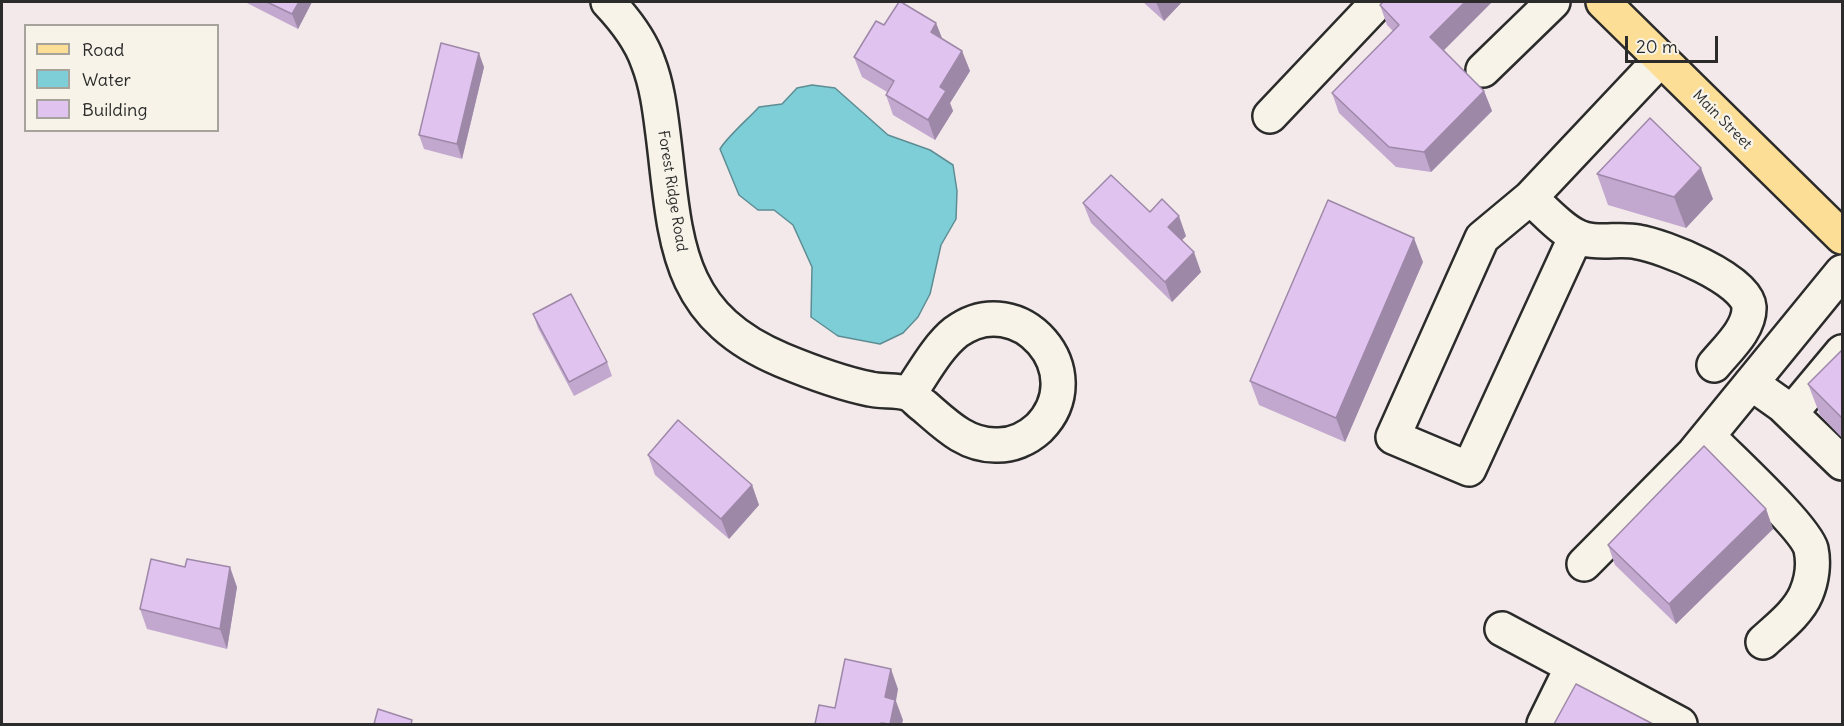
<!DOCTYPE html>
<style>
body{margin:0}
#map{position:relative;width:1844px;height:726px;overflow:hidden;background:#f3e9ea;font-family:Delius,sans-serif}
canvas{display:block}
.frame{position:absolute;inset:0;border:3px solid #2b2b2b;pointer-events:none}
.legend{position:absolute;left:24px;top:24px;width:195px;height:108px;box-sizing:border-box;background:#f7f3e8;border:2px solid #a5a39c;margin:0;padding:8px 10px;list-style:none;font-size:18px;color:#2b2b2b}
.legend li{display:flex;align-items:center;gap:12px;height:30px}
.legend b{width:30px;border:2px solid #a5a39c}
.scale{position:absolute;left:1625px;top:36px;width:93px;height:27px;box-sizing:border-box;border:3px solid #2b2b2b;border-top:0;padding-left:8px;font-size:18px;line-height:21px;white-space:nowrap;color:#2b2b2b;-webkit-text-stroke:4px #f7f3e8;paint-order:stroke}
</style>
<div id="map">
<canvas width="1844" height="726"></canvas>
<div class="frame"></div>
<ul class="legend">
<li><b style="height:8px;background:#fcde96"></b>Road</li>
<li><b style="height:16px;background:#7eced8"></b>Water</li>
<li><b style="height:16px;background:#e1c3f0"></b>Building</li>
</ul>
<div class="scale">20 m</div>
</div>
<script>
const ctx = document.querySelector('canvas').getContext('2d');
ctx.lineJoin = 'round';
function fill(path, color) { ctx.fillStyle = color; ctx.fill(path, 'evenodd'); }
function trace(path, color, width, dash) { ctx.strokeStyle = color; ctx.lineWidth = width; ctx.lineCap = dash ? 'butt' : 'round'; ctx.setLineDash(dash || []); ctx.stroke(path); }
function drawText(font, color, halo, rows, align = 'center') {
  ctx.font = font + ' Delius,sans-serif'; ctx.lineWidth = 5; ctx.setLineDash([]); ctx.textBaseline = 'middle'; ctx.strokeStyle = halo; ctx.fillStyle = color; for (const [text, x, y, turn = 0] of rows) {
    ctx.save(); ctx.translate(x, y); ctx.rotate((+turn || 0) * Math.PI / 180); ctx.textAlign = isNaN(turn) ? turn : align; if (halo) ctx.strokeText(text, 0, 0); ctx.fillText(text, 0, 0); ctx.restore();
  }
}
const water = new Path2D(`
 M812 85 835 88 888 135 930 150 953 165 957 191 956 219 941 245 930 294 918 317 903 333 880 344 838 336 811 317 812 267 793 225 774 210H758L739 195 720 149C727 137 748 119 759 107L782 104 797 88Z`);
const minor = new Path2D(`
 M608 2C625 20 640 39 648 62 657 85 660 110 663 134 676 236 672 314 782 360 811 372 840 383 870 389 881 392 898 389 909 394 914 396 919 403 924 406 945 424 965 445 995 445 1011 446 1027 439 1039 428 1094 372 1019 286 956 332 937 347 923 374 909 394
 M1483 70 1553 2
 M1270 116 1378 2
 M1530 198C1545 210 1564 234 1584 239 1601 244 1621 238 1638 242 1663 246 1747 279 1749 307 1750 329 1727 349 1714 365
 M1576 236 1469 469 1393 437 1482 238 1530 198 1661 59
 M1751 383 1782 405 1842 463
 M1791 413 1842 352
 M1708 436C1728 457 1805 527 1811 549 1814 563 1812 580 1806 594 1798 613 1778 628 1763 642
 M1584 564 1694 453 1842 272
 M1502 629 1680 724
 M1544 724 1572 667`);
const major = new Path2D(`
 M1603 2 1842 237`);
const wall = new Path2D(`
 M245 2H312L298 29Z
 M1143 2H1182L1164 21Z
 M1383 2H1492L1444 50 1484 91 1492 111 1431 172 1396 167 1339 113 1332 93 1393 31 1387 25 1380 5Z
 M936 23 942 39 962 51 970 71 950 103 953 111 935 140 893 115 886 95 887 92 862 77 854 57 884 25Z
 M484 67 462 159 424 149 419 135Z
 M1597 174 1713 199 1686 228 1608 205Z
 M1083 203 1150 212 1186 236 1182 240 1201 272 1172 302 1091 223Z
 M1423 262 1345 442 1259 405 1250 381Z
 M533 314 607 362 612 376 574 396 538 328Z
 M1842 350V438L1820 415 1808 384Z
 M648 455 752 485 759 505 729 539 655 475Z
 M1766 509 1773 529 1676 624 1615 565 1608 545Z
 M237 587 227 649 147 629 140 609Z`);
const shadedWall = new Path2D(`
 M299 2H312L298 29 292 14Z
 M1156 2H1182L1164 21Z
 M1465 2H1492L1437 57 1430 37Z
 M936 23 944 43 931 32Z
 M962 51 970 71 950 103 953 111 935 140 928 120 940 87Z
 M479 53 484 67 462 159 457 144Z
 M1484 91 1492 111 1431 172 1424 152Z
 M1701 168 1713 199 1686 228 1674 197Z
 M1179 216 1186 236 1175 247 1168 227Z
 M1414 238 1423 262 1345 442 1336 418Z
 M1194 252 1201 272 1172 302 1165 282Z
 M752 485 759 505 729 539 721 519Z
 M1766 509 1773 529 1676 624 1669 604Z
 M230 567 237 587 227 649 220 629Z
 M891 669 898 689 896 701 903 720 902 724H890L885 697Z`);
const building = new Path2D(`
 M267 2H299L292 14Z
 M899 2H901L936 23 931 32 962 51 940 87 946 91 928 120 886 95 894 81 854 57 876 21 884 25Z
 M1383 2H1465L1430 37 1484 91 1424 152 1389 147 1332 93 1399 25 1380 5Z
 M441 43 479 53 457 144 419 135Z
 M1650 118 1701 168 1674 197 1597 174Z
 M1111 175 1150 212 1162 199 1179 216 1168 227 1194 252 1165 282 1083 203Z
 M1328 200 1414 238 1336 418 1250 381Z
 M571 294 607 362 569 382 533 314Z
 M1842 350V418L1808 384Z
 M678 420 752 485 721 519 648 455Z
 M1704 446 1766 509 1669 604 1608 545Z
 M151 559 185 567 187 559 230 567 220 629 140 609Z
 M845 659 891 669 885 697 895 700 890 724 881 723V724H815L819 705 835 708Z
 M1576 684 1653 724H1554Z
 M378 709 412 720 411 724H374Z`);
const streetNames = [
 ["Main Street",1722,120,45],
 ["Forest Ridge Road",672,191,81]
];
fill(water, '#7eced8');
trace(water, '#5d8d93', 1.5);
trace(minor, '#2b2b2b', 38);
trace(major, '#2b2b2b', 38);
trace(minor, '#f7f3e8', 33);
trace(major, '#fcde96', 33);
fill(wall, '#c2a8ce');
fill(shadedWall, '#9e88a8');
fill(building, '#e1c3f0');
trace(building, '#9e88a8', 1.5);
drawText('15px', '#2b2b2b', '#f7f3e8', streetNames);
</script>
